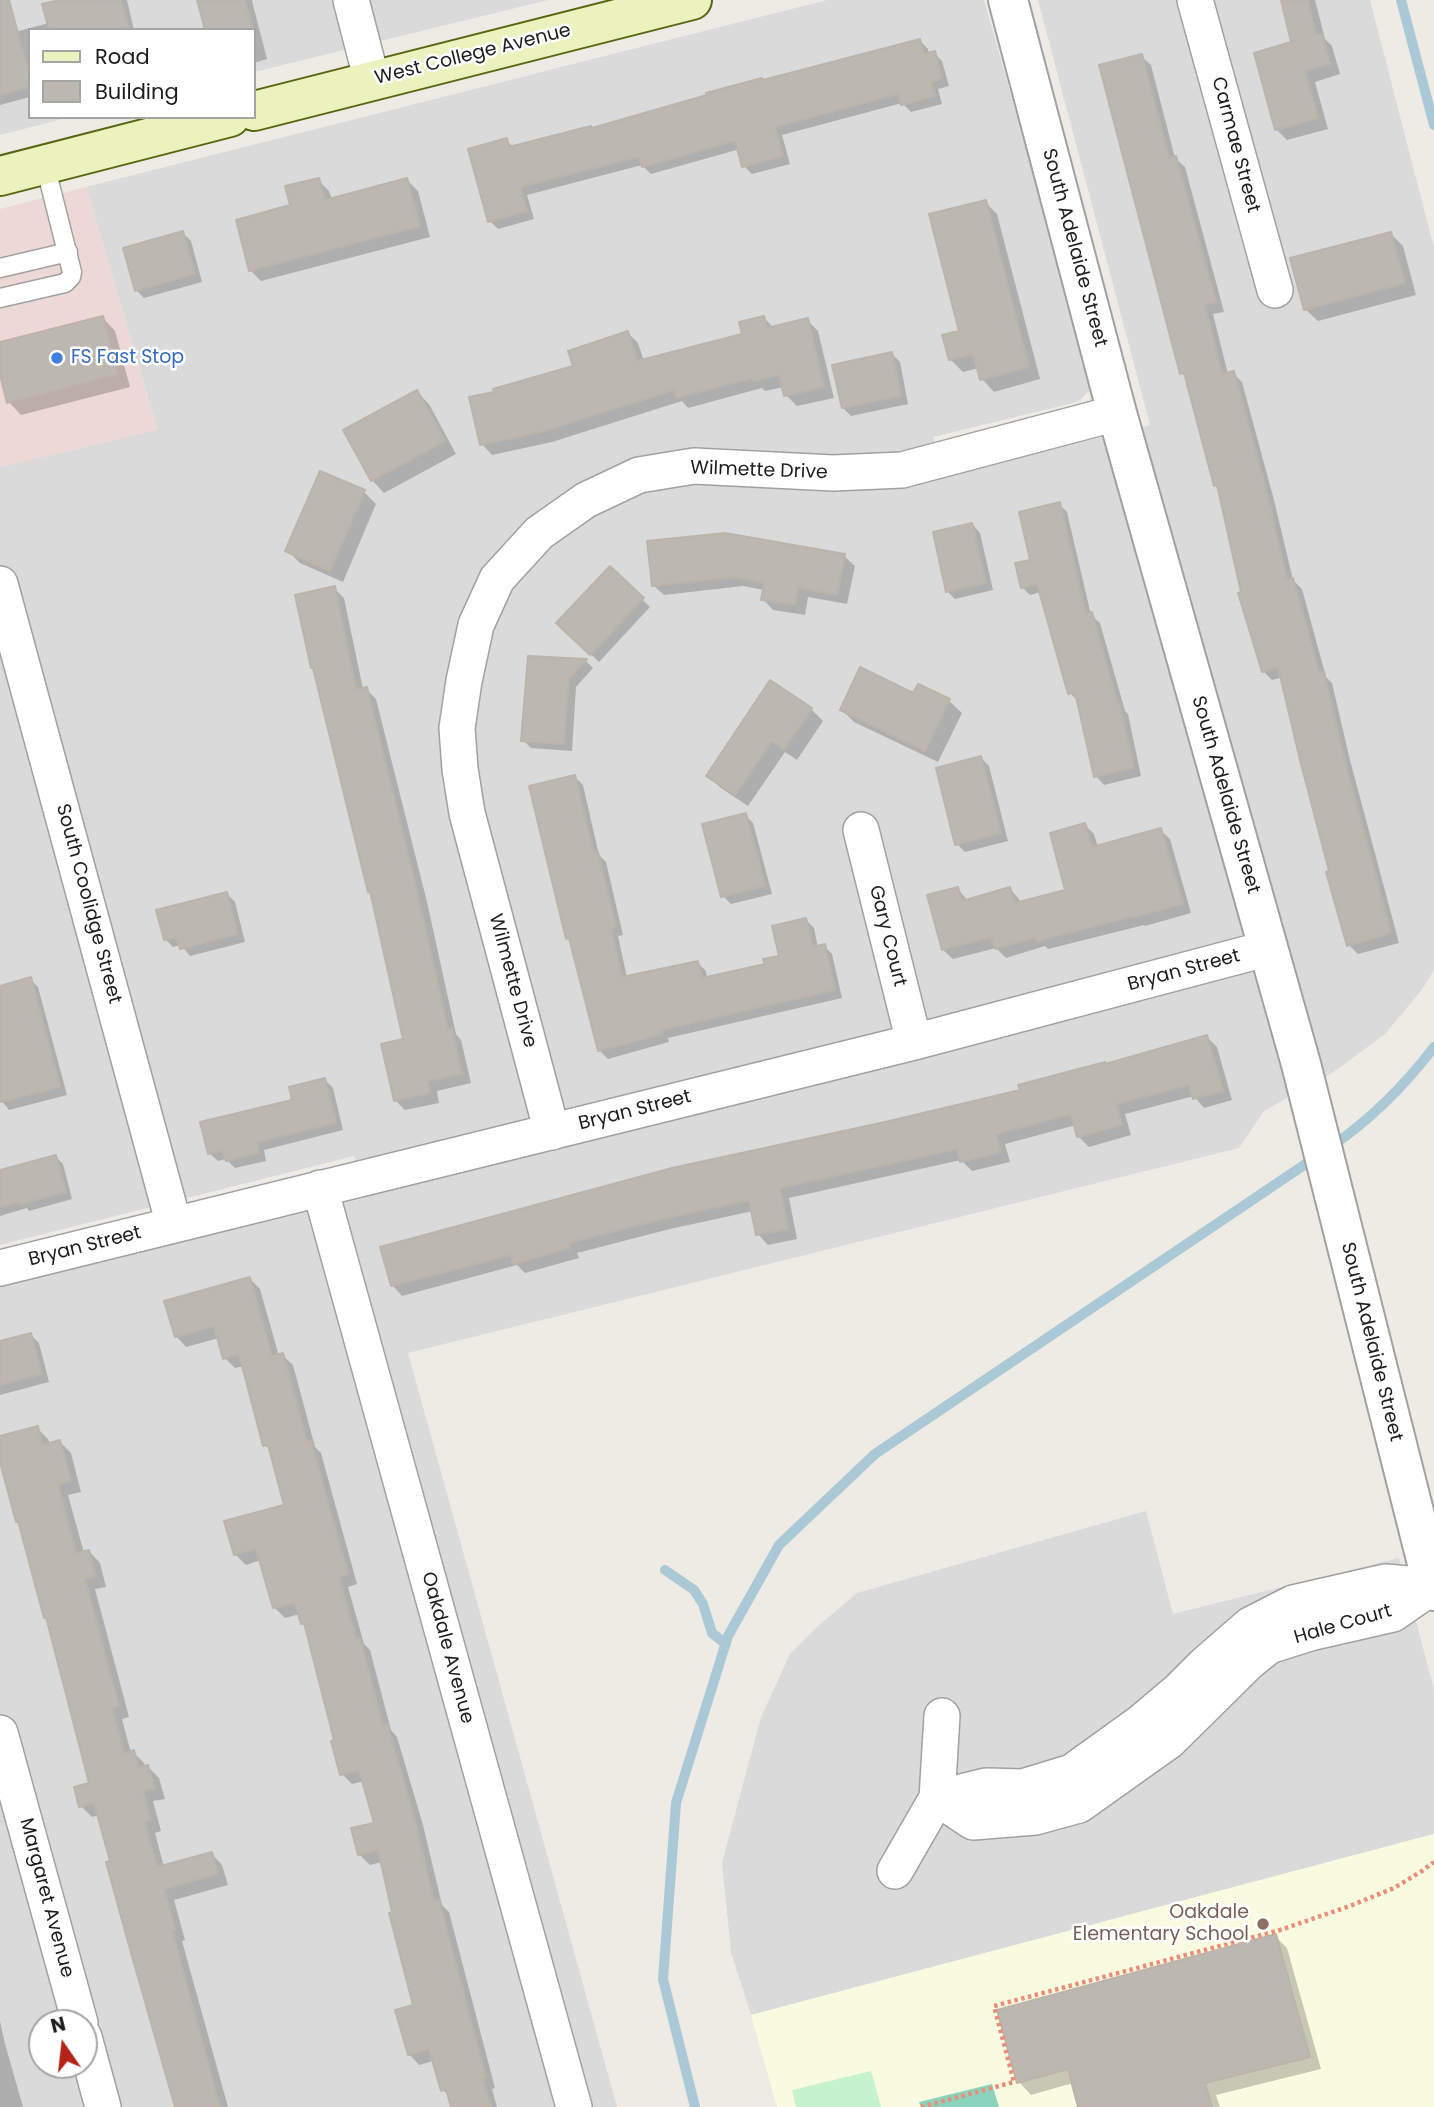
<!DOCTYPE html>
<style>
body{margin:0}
#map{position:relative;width:1434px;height:2107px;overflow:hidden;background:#edebe4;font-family:Poppins,sans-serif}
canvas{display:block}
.legend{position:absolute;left:28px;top:28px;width:228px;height:91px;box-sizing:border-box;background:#fff;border:2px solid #a5a5a5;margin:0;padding:9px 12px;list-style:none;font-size:21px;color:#1d1d1d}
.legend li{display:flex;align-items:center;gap:14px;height:35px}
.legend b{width:35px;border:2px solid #a5a5a5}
.north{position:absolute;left:28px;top:2009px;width:70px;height:70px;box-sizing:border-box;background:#fff;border:2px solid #a5a5a5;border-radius:50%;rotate:346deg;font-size:19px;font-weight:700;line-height:28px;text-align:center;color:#1d1d1d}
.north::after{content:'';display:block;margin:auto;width:24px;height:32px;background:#b32317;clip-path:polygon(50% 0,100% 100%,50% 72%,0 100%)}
</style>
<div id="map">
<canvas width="1434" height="2107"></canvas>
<ul class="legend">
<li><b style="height:9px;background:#ebf2be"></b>Road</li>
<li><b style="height:19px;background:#bdb7b2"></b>Building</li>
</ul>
<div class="north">N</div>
</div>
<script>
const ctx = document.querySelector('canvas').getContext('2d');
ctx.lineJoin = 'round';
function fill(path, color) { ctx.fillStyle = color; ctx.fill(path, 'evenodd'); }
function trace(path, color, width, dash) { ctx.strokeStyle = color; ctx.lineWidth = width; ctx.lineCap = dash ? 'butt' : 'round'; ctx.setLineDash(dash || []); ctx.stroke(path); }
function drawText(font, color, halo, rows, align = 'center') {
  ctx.font = font + ' Poppins,sans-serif'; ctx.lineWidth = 5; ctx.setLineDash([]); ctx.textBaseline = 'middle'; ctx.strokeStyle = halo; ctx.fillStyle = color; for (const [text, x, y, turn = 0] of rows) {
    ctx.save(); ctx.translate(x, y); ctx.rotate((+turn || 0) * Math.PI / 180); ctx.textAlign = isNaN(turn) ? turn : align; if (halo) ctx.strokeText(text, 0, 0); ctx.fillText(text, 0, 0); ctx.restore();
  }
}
const residential = new Path2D(`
 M0 0H548L254 72V30H30V117H70L0 135Z
 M827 0H984L1091 377V389L1080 400 1073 403 933 437 943 477 1150 425 1038 0H1370L1434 248V970L1421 991 1385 1034 1335 1071 1264 1111 1239 1148 408 1353 617 2107H0V1286L365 1198 354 1156 0 1245V467L157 429 86 187ZM42 2023H84V2065H42Z
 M1146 1511 1173 1614 1399 1558 1434 1689V1834L751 2015 731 1952 722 1863 761 1717 790 1654 817 1627 857 1593Z`);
const commercial = new Path2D(`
 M86 187 157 430 0 467V209Z`);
const education = new Path2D(`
 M1434 1834V2107H777L751 2015Z`);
const park = new Path2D(`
 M871 2071 881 2107H796L792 2090Z`);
const pitch = new Path2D(`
 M992 2084 999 2107H921L919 2102Z`);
const shadow = new Path2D(`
 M67 0H127L134 30H30V97L0 105V36L49 23Z
 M199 0H253L252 1 267 59 254 63V30H207Z
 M1283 0H1315L1325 39 1332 46 1340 74 1315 82 1328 129 1287 140 1276 129 1293 43Z
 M920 41 928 49 929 54 934 53 942 61 949 86 938 89 942 104 911 112 902 103 782 135 790 164 752 174 744 166 740 149 651 174 642 165 527 195 534 219 498 229 490 221 506 140 514 148 592 129Z
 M1141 56 1151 65 1175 158 1185 167 1224 312 1213 314 1228 374 1233 373 1242 382 1274 500 1293 580 1302 589 1326 677 1332 683 1350 760 1399 943 1358 954 1349 945 1283 677 1272 680 1263 671 1219 489 1215 485 1187 378 1182 373Z
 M318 180 329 191 332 200 407 180 418 191 430 237 261 281 250 270 293 206Z
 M985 202 997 214 1040 379 994 392 982 379 979 368 963 372 951 360 961 332Z
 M183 233 191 241 202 282 144 298 136 290Z
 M1391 234 1403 246 1416 295 1318 321 1305 309Z
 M103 318 115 331 130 387 21 415 9 402 0 368V344Z
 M764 318 774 328 807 320 818 331 834 398 797 406 786 395 784 387 765 391 762 388 688 408 682 401 552 442 492 455 482 444 496 393 575 367 628 333 638 343 644 361 744 336Z
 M892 354 900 362 908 404 851 416 843 408Z
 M417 392 429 404 456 454 384 493 372 480Z
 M364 492 376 504 343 582 300 563 287 550Z
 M1059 504 1067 512 1091 615 1100 623 1125 711 1128 714 1141 776 1104 785 1096 776 1079 702 1070 693 1041 592 1030 595 1022 587Z
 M972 524 980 533 993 590 955 599 947 591Z
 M844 556 855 566 847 604 808 597 805 615 773 610 763 599 764 590 743 586 664 595 653 585Z
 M610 568 650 607 599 662 558 623Z
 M334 588 344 598 363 689H366L376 699 427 902 456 1034 461 1040 471 1083 437 1091 439 1103 405 1110 395 1100 405 1040 372 893 370 891 315 670 312 668Z
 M529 657 586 661 593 668 576 687 572 751 531 748 523 740Z
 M918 686 949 701 962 713 938 762 854 722 842 710 914 695Z
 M811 709 823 721 797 760 785 752 748 806 721 788 708 776Z
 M981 758 989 766 1008 841 965 852 957 844Z
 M575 777 583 785 599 855 606 862 623 935 618 936 627 978 697 962 706 971 707 978 767 965 781 957 806 920 814 928 818 948 824 946 832 954 842 998 668 1038 669 1042 608 1059 600 1051 572 942 568 938Z
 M745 815 753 823 772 894 731 904 723 896Z
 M1085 825 1094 834 1098 847 1160 830 1170 839 1191 913 1145 926 1144 925 1048 949 1045 946 1006 958 996 948 953 959 943 950 958 889 968 901 1010 889 1019 899 1020 903 1068 891Z
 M227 894 235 902 245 942 190 956 181 945 173 947 165 939Z
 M30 979 38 987 67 1095 9 1110 0 1099V987Z
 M1207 1037 1217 1047 1232 1100 1204 1108 1194 1096 1125 1114 1131 1135 1089 1147 1079 1137 1076 1125 1005 1144 1010 1162 972 1171 961 1160 789 1198 797 1239 768 1245 758 1234 753 1211 670 1229 577 1253 579 1258 525 1273 517 1265 402 1296 392 1285 885 1124 1022 1091Z
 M325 1080 333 1088 343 1130 264 1150 266 1161 235 1168 226 1159 218 1161 209 1153 295 1101Z
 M56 1157 63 1164 72 1199 29 1211 27 1208 0 1216V1173Z
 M250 1279 260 1289 279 1356 282 1355 293 1365 315 1447 321 1453 357 1584 348 1587 364 1644 370 1650 391 1730 397 1737 423 1825 442 1905 449 1912 495 2088 492 2089 497 2107H453L450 2097 443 2090 433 2061 419 2065 409 2054 415 2006 382 1862 370 1865 359 1854 376 1824 364 1781 352 1784 342 1774 336 1741 307 1627 302 1623 300 1614 285 1618 274 1607 261 1560 246 1565 235 1554 286 1506 271 1451 265 1445 244 1366 235 1368 225 1358 219 1338 186 1347 176 1336Z
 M31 1335 39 1343 49 1382 0 1395V1343Z
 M37 1428 48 1439 50 1444 60 1442 71 1453 81 1492 68 1495 84 1553 89 1551 100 1563 106 1587 95 1589 129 1717 122 1719 131 1753 133 1752 144 1763 145 1767H148L159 1778 165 1799 153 1801 161 1831 155 1833 164 1867 211 1853 222 1865 228 1885 174 1900 185 1940 182 1941 228 2107H176L99 1815 92 1817 81 1806 91 1784 48 1620 45 1617 0 1455V1438Z
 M1275 1936 1287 1948 1321 2069 1216 2095 1220 2107H1080L1073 2083 1031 2095 1019 2082Z
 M0 2021 5 2044 23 2107H0Z`);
const stream = new Path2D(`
 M1401 0 1434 125
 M1332 1146C1371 1119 1405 1085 1434 1047
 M665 1570 694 1590 703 1604 712 1633 726 1644
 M695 2107 663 1979 676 1803 728 1636 779 1545 875 1454 1316 1157`);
const building = new Path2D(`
 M0 0H9L30 78V87L0 95Z
 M60 0H121L129 30H49L42 4Z
 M197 0H245L253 30H205Z
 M1281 0H1308L1316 35 1322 34 1330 64 1305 71 1318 118 1275 130 1254 53 1291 42Z
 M920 39 924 54 935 51 942 78 931 82 935 96 901 105 898 94 775 127 783 156 742 167 735 141 642 167 639 157 520 187 527 211 488 222 468 149 507 138 509 147 591 126 592 128 707 95 706 93 762 78 763 80Z
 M1142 54 1169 158 1176 156 1216 302 1205 305 1222 374 1234 371 1266 490 1287 579 1293 578 1319 672H1324L1342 750 1391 933 1347 946 1326 872 1329 871 1300 760 1278 667 1262 672 1238 593 1241 592 1217 485 1214 486 1184 373 1180 374 1099 65Z
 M319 178 325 200 407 178 420 226 249 271 236 220 290 205 285 186Z
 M986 200 1029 367 980 380 973 354 949 360 942 335 959 331 929 214Z
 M183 231 195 274 135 291 123 248Z
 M1391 232 1405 283 1304 310 1290 258Z
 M103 316 118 374 7 403 0 375V342Z
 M764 316 767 328 808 318 824 387 784 396 779 375 753 381 752 378 676 398 674 390 541 432 480 445 469 397 494 392 493 389 573 366 568 351 628 331 637 361 742 334 739 322Z
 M892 352 901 396 842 408 832 365Z
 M417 390 445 441 371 481 343 430Z
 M320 471 365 490 330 571 285 551Z
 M1060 502 1086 614 1092 612 1118 705 1120 704 1134 768 1094 777 1075 692 1068 694 1037 584 1021 588 1015 563 1030 560 1019 512Z
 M972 523 986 583 946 592 933 532Z
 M725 533 845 554 837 595 798 588 795 605 761 600 764 583 732 577 652 586 647 541Z
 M610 566 644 598 590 655 556 623Z
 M335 586 356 689 367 687 417 891 448 1029 452 1028 462 1074 428 1081 430 1093 394 1101 381 1044 403 1039 370 891 368 892 313 668H311L295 595Z
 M528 656 587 659 569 678 564 744 521 741Z
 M860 667 913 693 918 684 950 699 925 751 840 710Z
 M770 680 812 708 784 749 772 741 735 795 706 776Z
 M981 756 1001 833 955 845 936 768Z
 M575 775 594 853 598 852 616 927 611 928 622 977 698 961 702 978 765 964 763 959 779 956 772 926 806 918 813 947 825 944 835 990 661 1030 662 1034 598 1051 569 938 566 939 529 786Z
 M746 813 765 886 721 897 702 824Z
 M1085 823 1092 847 1161 828 1183 904 1134 917V916L1037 941 1036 937 995 949 991 937 942 950 927 895 958 887 962 901 1010 887 1015 903 1065 890 1050 833Z
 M227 892 238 934 180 949 177 937 164 940 156 910Z
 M31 977 60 1087 0 1102V986Z
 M1207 1035 1223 1091 1193 1099 1189 1085 1116 1104 1122 1125 1077 1137 1071 1114 996 1134 1001 1152 960 1162 957 1149 780 1188 788 1229 756 1235 749 1200 659 1220 568 1243 570 1248 513 1264 511 1255 391 1286 380 1247 672 1168 885 1122 1020 1090 1018 1085 1105 1062V1064Z
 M325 1078 336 1123 257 1142 259 1153 226 1161 223 1151 208 1154 200 1122 292 1100 289 1087Z
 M56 1155 66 1192 21 1204 20 1202 0 1207V1170Z
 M250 1277 272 1356 283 1353 307 1442 311 1441 348 1574 339 1577 356 1639 360 1638 383 1726 387 1724 413 1813 434 1901 439 1900 486 2078 483 2079 491 2107H451L446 2089 441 2091 429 2049 408 2055 395 2010 413 2005 389 1913 392 1912 378 1850 358 1855 351 1828 374 1823 359 1770 340 1775 331 1741 334 1740 304 1623 301 1624 295 1603 273 1608 256 1549 234 1555 224 1521 284 1505 268 1445 263 1446 239 1354 223 1359 214 1326 175 1337 164 1301Z
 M31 1333 42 1374 0 1385V1341Z
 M38 1426 42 1445 60 1440 71 1481 58 1484 76 1553 89 1550 96 1576 85 1579 119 1706 112 1708 124 1753 134 1750 138 1768 148 1765 155 1788 143 1791 151 1820 145 1822 157 1867 212 1852 218 1874 164 1889 175 1929 172 1930 220 2107H175L128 1942 106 1862 110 1861 94 1803 79 1807 74 1787 89 1783 46 1617 44 1618 18 1521 16 1522 0 1462V1436Z
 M1276 1934 1310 2057 1205 2083 1212 2107H1078L1068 2069 1017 2083 997 2010Z`);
const path = new Path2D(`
 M921 2107 1014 2082 994 2006 1280 1930 1350 1906 1394 1888 1422 1871 1434 1862`);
const service = new Path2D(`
 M0 268 68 252
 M0 298 65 283 71 277 72 272 45 165`);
const minor = new Path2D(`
 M351 0 372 81
 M1195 0 1275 290
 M0 584 174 1225
 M861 830 914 1042
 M552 1132 467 813 460 769 457 728 464 681 476 625 497 579 539 533 586 500 639 475 694 466 833 473 902 470 1117 413
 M320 1188 574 2107
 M0 1268 914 1042 1269 948
 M1385 1582 1433 1586 1393 1614 1310 1633 1269 1646 1248 1663 1169 1741 1079 1805 1035 1817 973 1822 937 1798 986 1786 1023 1787 1072 1772 1140 1723 1179 1690 1204 1665 1250 1625 1293 1603Z
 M0 1733 80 2023
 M895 1871 937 1798 942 1716
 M84 2037 103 2107`);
const tertiary = new Path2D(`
 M1008 0 1117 413 1301 1064 1434 1591`);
const secondary = new Path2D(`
 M254 111 692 0
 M0 176 230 117`);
const markers = [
 [57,358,7,"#3f7fe0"],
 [1263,1924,7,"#8d6e63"]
];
const streetNames = [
 ["West College Avenue",473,55,-14],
 ["Carmae Street",1235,145,75],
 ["South Adelaide Street",1074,248,75],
 ["Wilmette Drive",759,471,2],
 ["South Adelaide Street",1225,795,74],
 ["South Coolidge Street",88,904,75],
 ["Gary Court",887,936,76],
 ["Bryan Street",1184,971,-15],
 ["Wilmette Drive",512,981,75],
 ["Bryan Street",635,1111,-14],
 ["Bryan Street",85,1247,-14],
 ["South Adelaide Street",1371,1342,76],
 ["Hale Court",1343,1625,-16],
 ["Oakdale Avenue",447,1648,75],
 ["Margaret Avenue",46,1898,75]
];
const shopNames = [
 ["FS Fast Stop",71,358]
];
const educationNames = [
 ["Oakdale",1249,1913],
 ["Elementary School",1249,1935]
];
fill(residential, '#dbdada');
fill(commercial, '#ecd8d5');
fill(education, '#f9fbe0');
fill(park, '#c6f3cd');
fill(pitch, '#8bd3bd');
fill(shadow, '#0003');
trace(stream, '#aac8d6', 10);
fill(building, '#bdb7b2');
trace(building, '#bdb3a9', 2);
trace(service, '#a1a1a1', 21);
trace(minor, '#a1a1a1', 38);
trace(tertiary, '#a1a1a1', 42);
trace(secondary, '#576711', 42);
trace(path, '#e98e7a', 4.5, [3.5, 3.5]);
trace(service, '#fff', 18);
trace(minor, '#fff', 35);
trace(tertiary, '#fff', 38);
trace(secondary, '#ebf2be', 38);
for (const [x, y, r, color] of markers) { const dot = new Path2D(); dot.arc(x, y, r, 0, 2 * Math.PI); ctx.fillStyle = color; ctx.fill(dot); trace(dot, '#fff', 2.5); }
drawText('19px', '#1d1d1d', '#fff', streetNames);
drawText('19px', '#366cbe', '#fff', shopNames, 'left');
drawText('19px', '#785e54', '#fff', educationNames, 'right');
</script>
